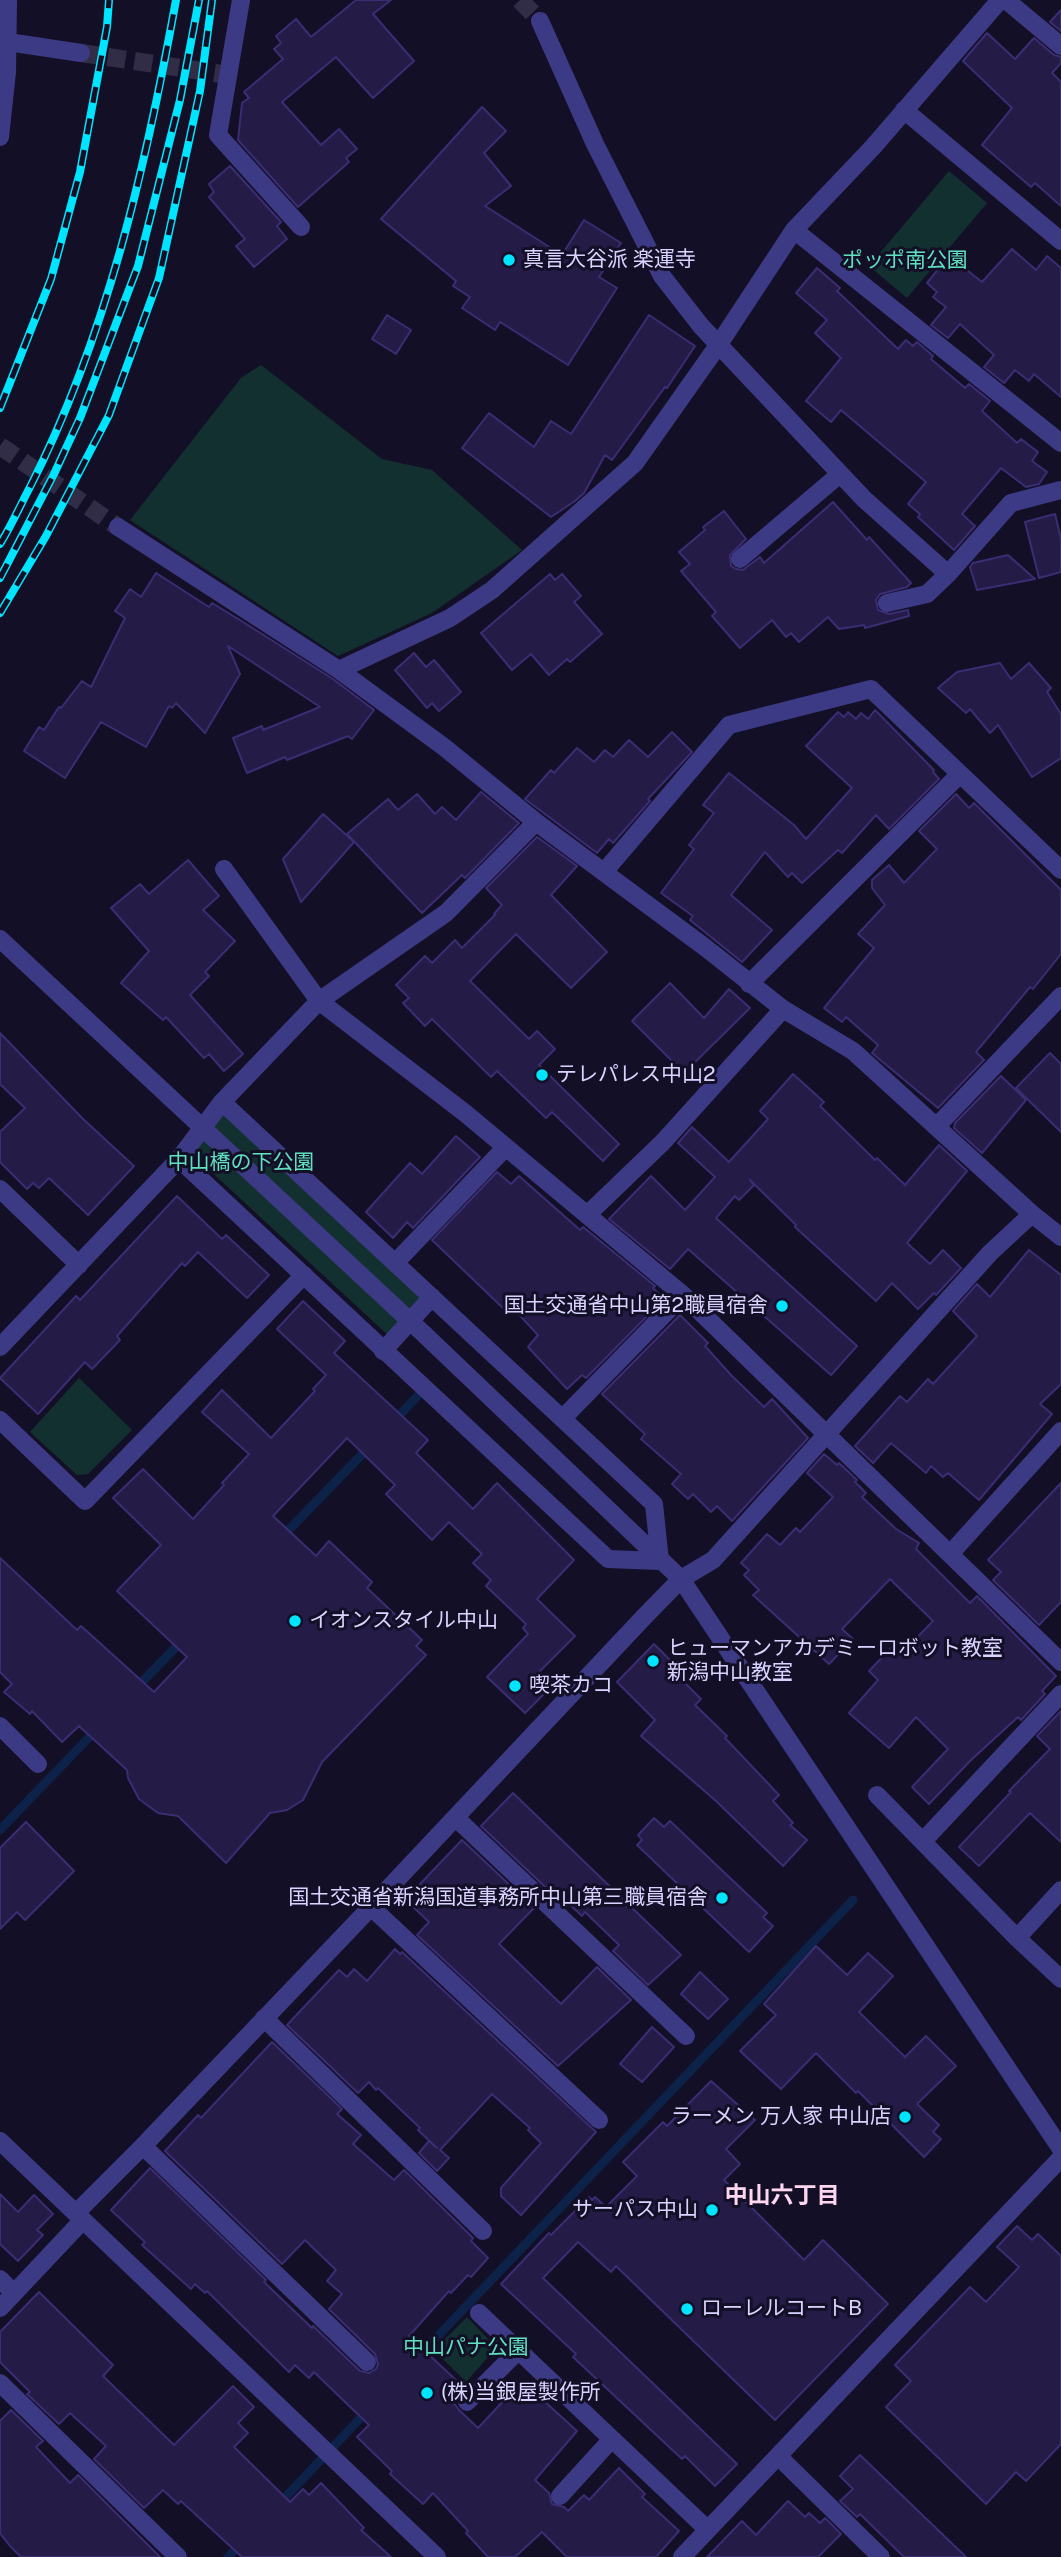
<!DOCTYPE html>
<meta charset="utf-8">
<style>
body{margin:0}
canvas{display:block;background:#130f26}
</style>
<canvas width="1061" height="2557"></canvas>
<script>
const ctx = document.querySelector('canvas').getContext('2d');
ctx.lineJoin = 'round';
function fill(path, color) { ctx.fillStyle = color; ctx.fill(path, 'evenodd'); }
function trace(path, color, width, dash) { ctx.strokeStyle = color; ctx.lineWidth = width; ctx.lineCap = dash ? 'butt' : 'round'; ctx.setLineDash(dash || []); ctx.stroke(path); }
function drawText(font, color, halo, rows, align = 'center') {
  ctx.font = font + ' "Public Sans","Noto Sans JP",sans-serif'; ctx.lineWidth = 6; ctx.setLineDash([]); ctx.textBaseline = 'middle'; ctx.strokeStyle = halo; ctx.fillStyle = color; for (const [text, x, y, turn = 0] of rows) {
    ctx.save(); ctx.translate(x, y); ctx.rotate((+turn || 0) * Math.PI / 180); ctx.textAlign = isNaN(turn) ? turn : align; if (halo) ctx.strokeText(text, 0, 0); ctx.fillText(text, 0, 0); ctx.restore();
  }
}
const green = new Path2D(`
 M949 171 987 203 907 298 869 266Z
 M261 365 382 459 432 470 522 550 432 613 338 656 130 520 241 378Z
 M222 1110 426 1300 390 1337 191 1153Z
 M79 1378 132 1430 88 1474 77 1475 30 1432Z
 M467 2317 491 2342V2354L466 2382 434 2350Z`);
const stream = new Path2D(`
 M394 1421 424 1389
 M280 1539 370 1446
 M134 1690 183 1640
 M0 1830 98 1728
 M417 2358 853 1900
 M278 2505 369 2409
 M228 2557 241 2543`);
const building = new Path2D(`
 M356 0H391L373 14 414 61 373 98 336 57 282 102 321 145 339 129 357 149 346 158 349 162 298 207 238 140 242 103 249 98 244 92 283 59 274 49 281 43 276 36 296 19 311 37Z
 M1061 10V31L1050 22Z
 M987 33 1015 59 1034 38 1054 55 1061 57V63L1052 73 1061 82V206L1035 183 1031 187 982 145 1012 108 963 61Z
 M482 107 506 131 484 153 511 186 485 206 562 255 584 220 621 243 599 277 617 288 568 365 500 322 495 330 462 308 470 297 453 286 456 281 381 219Z
 M230 166 281 222 277 226 287 239 254 267 236 246 245 239 209 197 214 192 209 184Z
 M1012 249 1036 270 1047 256 1061 268V397L1034 374 1029 381 1015 370 1004 383 984 367 994 355 960 324 948 338 931 325 946 307 933 297 937 292 927 283 949 256 982 282Z
 M817 268 840 288 837 291 898 349 906 340 913 346 917 342 933 356 931 359 965 388 969 384 990 401 982 411 1017 443 1021 439 1038 452 1032 461 1047 472 1039 484 1026 487 1001 468 962 514 975 526 954 550 918 517 920 514 908 504 926 482 841 410 831 422 806 401 841 358 815 333 827 320 796 293Z
 M387 315 411 330 396 354 372 339Z
 M649 315 695 346 667 388 665 387 612 460 605 455 584 493 575 501 551 517 462 448 489 413 534 447 551 421 571 434Z
 M833 502 867 540 869 537 911 583 907 587 880 594 876 600 878 610 889 614 908 610 909 616 865 628 864 625 839 629 828 617 799 642 791 633 786 637 772 620 740 648 712 616 716 612 681 571 690 564 679 552 705 530 703 527 724 511 746 539 730 555 731 566 736 569 743 570 760 557 764 563Z
 M1055 514 1061 539V572L1039 578 1025 522Z
 M1008 555 1035 579 977 590 970 567 973 563Z
 M156 573 209 607 212 603 243 622 333 679 374 710 352 739 348 736 287 760 285 757 247 773 233 738 262 726 263 730 320 707 228 646 240 674 205 733 176 703 172 708 169 706 146 747 101 722 65 778 24 751 39 727 44 730 59 707 61 708 82 681 91 687 125 618 115 611 130 589 141 597Z
 M550 574 555 580 562 574 581 596 574 602 602 634 570 662 567 659 549 675 531 654 512 670 481 633Z
 M414 653 426 667 434 660 461 692 439 711 432 703 427 708 395 670Z
 M1000 663 1011 679 1029 663 1051 688 1047 692 1061 714V758L1032 777 998 725 990 733 970 709 966 713 938 688 957 672Z
 M875 710 934 770 933 772 939 779 889 829 876 815 842 853 838 850 802 883 792 873 788 877 765 852 731 895 772 930 742 962 690 920 693 916 661 893 694 849 689 845 714 813 703 805 729 773 794 825 806 839 852 788 806 746 838 712 844 717 848 712 856 719 861 713 868 719Z
 M672 732 692 752 648 799 650 801 613 843 609 839 597 853 525 799 551 770 554 773 577 748 594 762 605 750 613 757 629 740 648 757Z
 M481 792 519 823 465 878 462 875 422 913 347 834 388 799 398 810 417 794 435 814 442 807 456 820Z
 M956 794 969 808 974 803 1061 890V954L1033 989 1030 987 976 1052 984 1060 938 1108 872 1053 878 1045 846 1017 842 1022 824 1008 874 948 858 934 885 905 872 888V880L889 865 904 883 937 849 919 831Z
 M323 814 354 842 301 902 283 859Z
 M537 837 577 866 551 895 607 952 571 988 516 934 470 981 529 1039 537 1031 555 1049 539 1065 619 1144 603 1161 552 1112 546 1118 497 1071 491 1077 432 1019 425 1026 403 1003 409 998 396 985 425 956 432 963 455 940 462 948 495 915 494 914 502 905 486 888Z
 M188 860 219 896 203 910 235 941 205 972 209 976 190 995 243 1054 224 1071 209 1054 204 1058 166 1017 163 1020 121 983 149 951 111 908 140 884 149 894Z
 M670 983 704 1018 729 989 750 1008 684 1073 632 1021Z
 M0 1033 83 1119 134 1166 88 1215 49 1178 39 1188 33 1183 27 1189 0 1162V1132L25 1108 0 1084Z
 M1050 1053 1061 1064V1132L1016 1088Z
 M793 1074 824 1102 820 1106 875 1160 877 1158 905 1185 939 1145 967 1171 907 1243 930 1264 943 1250 961 1268 936 1295 934 1293 918 1309 892 1283 876 1301 795 1227 796 1225 750 1180 754 1185 739 1200 735 1196 716 1218 857 1346 831 1375 688 1249 670 1269 609 1219 651 1176 685 1210 715 1177 678 1143 692 1127 729 1162 768 1119 760 1111Z
 M1001 1076 1026 1100 982 1153 954 1128 955 1123Z
 M456 1136 480 1157 413 1228 407 1222 393 1238 366 1212 410 1163 422 1174Z
 M497 1172 511 1184 519 1176 580 1230 583 1227 655 1286 653 1288 664 1299 586 1378 582 1375 567 1389 528 1347 538 1335 509 1304 504 1309 432 1240Z
 M177 1196 222 1239 226 1235 269 1275 247 1298 198 1252 185 1266 182 1263 117 1336 120 1340 92 1369 85 1362 38 1414 0 1378 76 1296 80 1300Z
 M1029 1250 1061 1275V1384L1040 1404 1052 1414 979 1500 948 1473 943 1477 931 1466 926 1473 891 1443 873 1463 855 1446 900 1396 907 1402 928 1379 933 1384 977 1336 953 1311 977 1284 990 1297Z
 M303 1301 345 1341 334 1353 428 1440 416 1453 473 1509 497 1483 574 1560 537 1599 575 1636 529 1682 543 1695 525 1713 487 1677 528 1634 523 1628 526 1624 486 1586 491 1580 473 1563 482 1554 449 1522 432 1540 386 1494 395 1485 347 1438 273 1516 316 1556 329 1541 372 1582 367 1588 422 1640 416 1646 426 1655 322 1762 303 1800 287 1810 270 1813 226 1863 178 1816 158 1813 139 1799 128 1778 127 1770 79 1726 62 1742 32 1711 30 1714 4 1692 12 1684 0 1672V1558L77 1630 81 1626 154 1692 187 1657 117 1591 161 1545 113 1498 143 1469 193 1519 224 1485 222 1483 249 1454 202 1412 222 1390 271 1438 315 1391 313 1389 326 1375 277 1329Z
 M680 1315 708 1343 705 1346 731 1375 764 1407 772 1399 808 1438 732 1521 717 1506 711 1512 693 1494 688 1499 672 1484 681 1474 641 1439 645 1434 602 1394Z
 M824 1454 837 1465 839 1463 857 1480 855 1482 866 1493 862 1497 896 1529 919 1543 916 1549 970 1603 977 1596 1056 1676 1042 1691 1045 1694 1021 1720 1018 1717 971 1760 929 1804 912 1787 948 1749 916 1717 889 1748 849 1713 878 1680 869 1671 892 1647 900 1655 933 1621 890 1579 842 1629 853 1639 829 1664 753 1595 759 1590 744 1575 749 1570 741 1563 767 1534 780 1545 796 1528 800 1532 833 1497 807 1473Z
 M1061 1483V1602L1039 1625 993 1580 1001 1572 988 1560Z
 M654 1644 682 1672 678 1676 701 1699 695 1705 727 1736 725 1738 779 1795 773 1801 793 1823 790 1825 807 1840 783 1866 716 1801 641 1736 655 1720 617 1682Z
 M1061 1711V1842L1030 1813 979 1866 959 1847 1011 1792 1009 1791 1050 1749 1037 1736Z
 M513 1793 681 1955 648 1985 613 1951 619 1945 585 1912 582 1916 564 1899 562 1903 481 1826Z
 M654 1818 664 1827 670 1821 767 1913 763 1917 773 1926 749 1952 637 1845 642 1840 638 1835Z
 M26 1822 74 1871 25 1920 17 1912 0 1929V1848Z
 M462 1840 534 1908 499 1944 561 2004 597 1967 631 2000 558 2066 417 1935 429 1922 411 1905 426 1890 420 1884Z
 M816 1946 847 1975 868 1953 893 1976 859 2012 905 2057 926 2036 956 2066 917 2104 939 2125 933 2132 941 2139 924 2157 858 2091 856 2093 816 2053 781 2089 740 2051 776 2015 764 2004Z
 M395 1949 400 1954 402 1952 596 2132 521 2215 501 2196V2188L541 2143 528 2130 530 2128 492 2094 440 2150 449 2158 437 2171 419 2153 429 2141 437 2148 418 2130 420 2128 378 2088 376 2090 369 2082 358 2093 287 2025 339 1970 347 1977 354 1969 367 1981Z
 M700 1972 728 1999 708 2019 681 1994Z
 M652 2027 674 2047 642 2082 620 2064Z
 M272 2042 342 2109 337 2114 361 2135 353 2144 394 2180 404 2170 473 2238 471 2241 488 2258 471 2277 468 2275 451 2293 449 2291 409 2336 457 2381 446 2393 459 2410 478 2428 522 2381 577 2431 535 2480 549 2493 552 2504 564 2507 568 2511 584 2495 589 2500 619 2468 645 2494 642 2497 679 2531 656 2557H567L542 2532 515 2557H488L466 2533 468 2531 433 2493 423 2504 390 2474 392 2471 357 2437 369 2425 314 2372 309 2378 295 2365 289 2372 207 2291 205 2293 195 2284 191 2289 142 2245 145 2242 111 2210 150 2168 266 2280 264 2282 312 2328 313 2326 360 2371 369 2373 376 2369 378 2364 375 2354 329 2309 342 2294 327 2281 336 2270 305 2240 282 2264 165 2151 198 2115 201 2118Z
 M711 2081 755 2120 726 2149 740 2164 724 2180 804 2260 823 2240 888 2304 775 2420 616 2266 611 2272 578 2242 543 2278 737 2464 715 2486 685 2456 682 2459 573 2357 576 2354 501 2284 549 2233 551 2235 589 2197 592 2200 595 2197 606 2207 637 2176 623 2162 663 2122 667 2126Z
 M0 2194 18 2212 34 2195 53 2214 37 2230 43 2235 18 2261 0 2244Z
 M1017 2226 1032 2240 1038 2234 1061 2256V2444L1026 2481 1016 2472 986 2504 886 2407 911 2381 895 2365 970 2287 986 2302 1019 2267 997 2247Z
 M39 2292 113 2365 103 2376 174 2445 233 2386 254 2407 238 2423 248 2433 234 2447 290 2502 303 2489 309 2495 321 2483 364 2528 361 2530 391 2557H242L181 2501 178 2504 163 2490 144 2508 94 2459 106 2446 70 2413 59 2424 27 2394 30 2392 0 2362V2332Z
 M11 2410 43 2441 36 2447 70 2483 78 2475 160 2557H21L10 2546 0 2533V2421Z
 M860 2455 966 2557H904L860 2514 857 2517 840 2501 853 2489 840 2476Z
 M788 2501 805 2517 809 2513 820 2523 825 2518 841 2534 818 2557H707L742 2521 756 2535Z`);
const minorTunnel = new Path2D(`
 M520 0 540 21
 M81 53 228 75
 M0 446 118 527`);
const minor = new Path2D(`
 M241 0 218 135 301 227
 M1006 0 1061 46
 M540 21 595 144 662 276 701 326 864 499 948 574 1011 503 1061 490
 M8 42 81 53
 M904 110 1061 241
 M0 137 7 72 8 0
 M794 230 1061 443
 M118 527 339 670 444 747 536 822 706 948 783 1009 853 1051 1032 1214 1061 1237
 M740 559 840 474
 M887 603 927 594 948 574
 M339 670 450 618 492 590 635 463 719 344 794 230 873 147 1000 0
 M224 869 319 1001 465 1113 683 1295 1061 1662
 M604 872 729 725 871 689 1061 870
 M749 984 960 774
 M937 1126 1061 996
 M179 1159 608 1559 660 1561 654 1504 222 1102
 M0 1189 79 1265
 M587 1215 663 1142 783 1009
 M395 1263 505 1148
 M0 1347 179 1159 222 1102 319 1001 446 913 536 822
 M383 1351 432 1297
 M563 1418 683 1295
 M0 1420 85 1501 304 1275
 M951 1553 1061 1431
 M0 1726 38 1764
 M877 1795 1017 1938 1061 1979
 M456 1818 686 2036
 M924 1840 1061 1694
 M371 1907 599 2120
 M1017 1938 1061 1890
 M264 2018 483 2231
 M0 2141 437 2557
 M143 2146 367 2362
 M76 2213 143 2146 371 1907 643 1618 681 1579 713 1560 990 1253 1032 1214
 M0 2279 14 2293
 M0 2308 83 2220
 M479 2313 707 2529
 M0 2383 178 2557
 M467 2402 518 2351
 M779 2457 881 2557
 M560 2496 611 2440
 M682 2557 1061 2158`);
const tertiary = new Path2D(`
 M425 1335 681 1579 1061 2149`);
const rail = new Path2D(`
 M0 408 51 279 80 172 107 27 109 0
 M0 544C11 526 20 506 30 487 107 336 146 166 176 0
 M0 578 54 474 80 418 138 266 180 100 199 0
 M0 613 46 536 109 415 159 278 200 91 212 0`);
const tertiaryBridge = new Path2D(`
 M0 939 425 1335`);
const markers = [
 [509,260,7,"#00e5ff"],
 [542,1075,7,"#00e5ff"],
 [782,1306,7,"#00e5ff"],
 [295,1621,7,"#00e5ff"],
 [653,1661,7,"#00e5ff"],
 [515,1686,7,"#00e5ff"],
 [722,1898,7,"#00e5ff"],
 [905,2117,7,"#00e5ff"],
 [712,2210,7,"#00e5ff"],
 [687,2309,7,"#00e5ff"],
 [427,2393,7,"#00e5ff"]
];
const poiNames = [
 ["真言大谷派 楽運寺",523,260],
 ["テレパレス中山2",556,1075],
 ["国土交通省中山第2職員宿舎",768,1306,"right"],
 ["イオンスタイル中山",309,1621],
 ["ヒューマンアカデミーロボット教室",667,1649],
 ["新潟中山教室",667,1673],
 ["喫茶カコ",529,1686],
 ["国土交通省新潟国道事務所中山第三職員宿舎",708,1898,"right"],
 ["ラーメン 万人家 中山店",891,2117,"right"],
 ["サーパス中山",698,2210,"right"],
 ["ローレルコートB",701,2309],
 ["(株)当銀屋製作所",441,2393]
];
const parkNames = [
 ["ポッポ南公園",905,261],
 ["中山橋の下公園",241,1163],
 ["中山パナ公園",466,2348]
];
const neighbourhoodNames = [
 ["中山六丁目",782,2196]
];
fill(green, '#12302f');
trace(stream, '#0c2248', 9);
fill(building, '#241b47');
trace(building, '#3b2d73', 2);
trace(minorTunnel, '#312d47', 18, [18, 9]);
trace(minor, '#3d3a85', 18);
trace(tertiary, '#3d3a85', 18);
trace(rail, '#00e5ff', 8);
trace(rail, '#130f26', 5, [16]);
trace(tertiaryBridge, '#3d3a85', 18);
for (const [x, y, r, color] of markers) { const dot = new Path2D(); dot.arc(x, y, r, 0, 2 * Math.PI); ctx.fillStyle = color; ctx.fill(dot); trace(dot, '#130f26', 2.5); }
drawText('21px', '#d9d4ff', '#130f26', poiNames, 'left');
drawText('21px', '#5fe0c0', '#130f26', parkNames);
drawText('bold 23px', '#ffd6f0', '#130f26', neighbourhoodNames);
</script>
